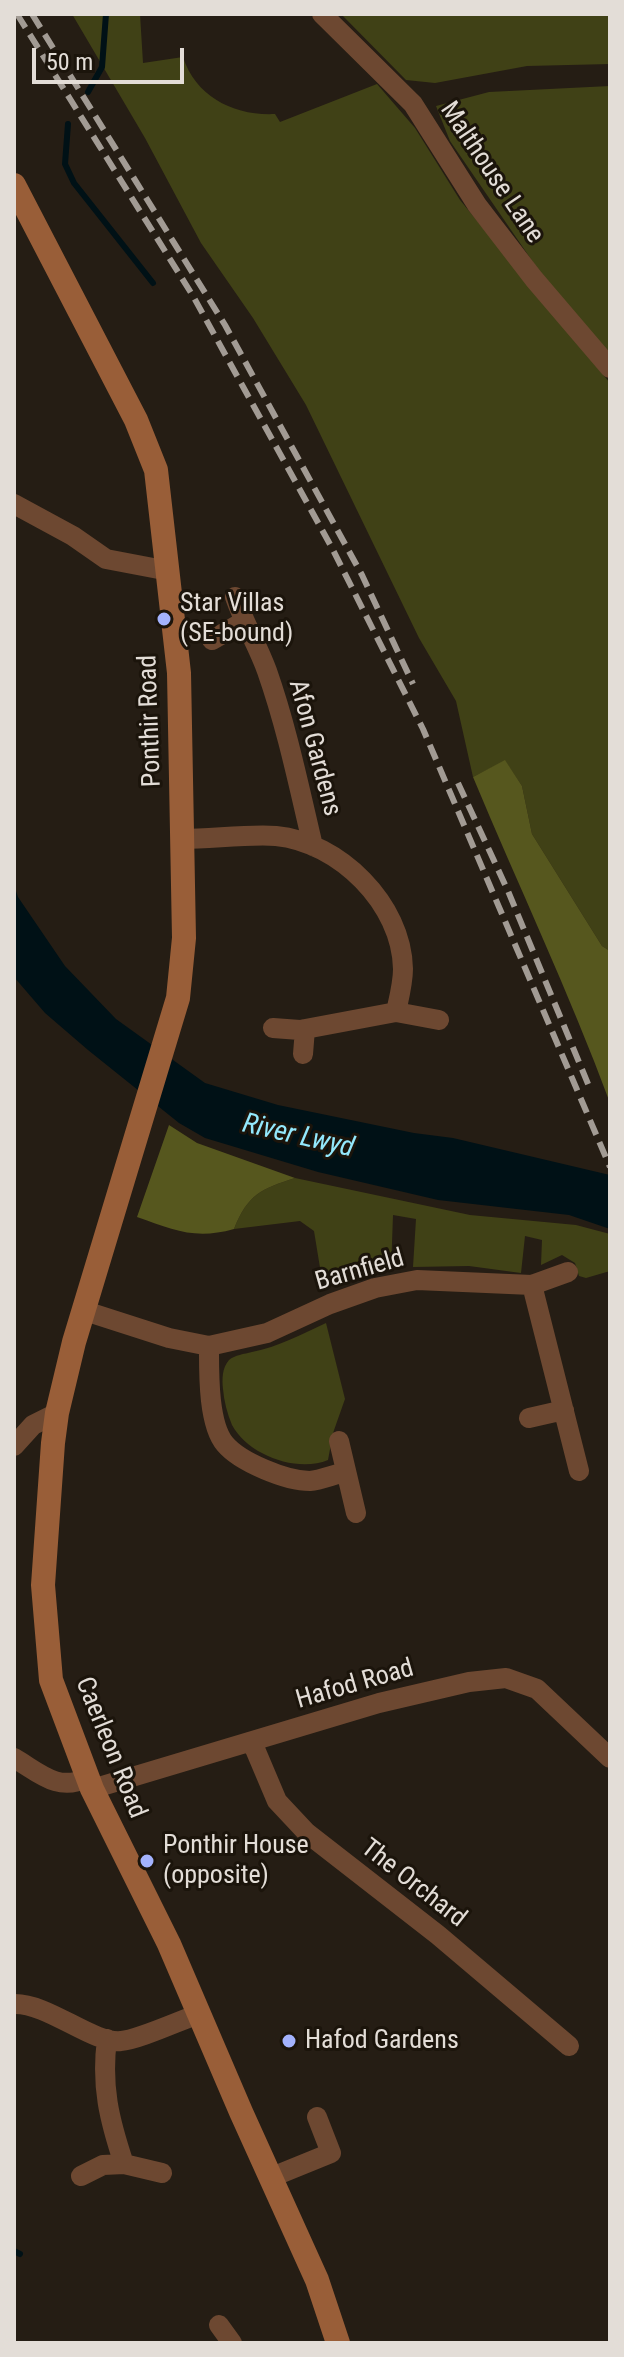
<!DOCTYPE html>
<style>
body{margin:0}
#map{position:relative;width:624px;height:2357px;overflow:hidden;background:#251d14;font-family:"Roboto Condensed",sans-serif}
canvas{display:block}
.frame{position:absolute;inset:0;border:16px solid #e3ddd7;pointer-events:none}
.scale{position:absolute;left:32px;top:48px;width:152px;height:36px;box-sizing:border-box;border:4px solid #e3ddd7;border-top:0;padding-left:10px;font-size:24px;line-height:28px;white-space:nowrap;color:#e3ddd7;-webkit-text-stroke:6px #1b140b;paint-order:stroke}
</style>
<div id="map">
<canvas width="624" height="2357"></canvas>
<div class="frame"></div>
<div class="scale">50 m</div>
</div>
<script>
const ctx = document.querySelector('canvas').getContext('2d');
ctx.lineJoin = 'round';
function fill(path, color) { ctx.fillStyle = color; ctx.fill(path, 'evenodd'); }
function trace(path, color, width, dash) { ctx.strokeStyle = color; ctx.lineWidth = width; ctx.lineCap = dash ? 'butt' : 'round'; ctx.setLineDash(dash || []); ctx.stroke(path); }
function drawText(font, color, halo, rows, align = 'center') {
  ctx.font = font + ' "Roboto Condensed",sans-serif'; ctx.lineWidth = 6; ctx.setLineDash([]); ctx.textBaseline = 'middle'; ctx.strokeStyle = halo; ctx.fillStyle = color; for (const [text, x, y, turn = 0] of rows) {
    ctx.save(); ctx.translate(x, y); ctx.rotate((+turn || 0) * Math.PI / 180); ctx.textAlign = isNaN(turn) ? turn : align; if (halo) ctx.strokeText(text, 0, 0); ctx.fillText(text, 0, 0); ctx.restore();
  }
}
const green = new Path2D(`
 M72 14H140L143 63 183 57C196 97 234 116 275 114L280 122 377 84 415 128 460 200 610 383V951L602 946 532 834 522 786 505 761 473 777 456 701 419 638 306 405 253 318 201 243 145 138Z
 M341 14H610V64L527 66 435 83 406 80Z
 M610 86V356L546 281 450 141 436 106 489 92Z
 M295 1178 470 1215 576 1225 610 1234V1271L586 1278 579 1276 575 1263 562 1255 541 1265 542 1240 525 1236 521 1273 469 1266 413 1267 416 1219 393 1215 391 1271 323 1286 314 1231 300 1221 234 1229C248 1194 261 1189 295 1178Z
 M326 1323 345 1399 333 1433 328 1460C297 1473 248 1455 232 1425 227 1413 224 1401 223 1389 222 1379 222 1368 229 1360 235 1355 244 1354 252 1352 278 1347 302 1334 326 1323Z`);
const forest = new Path2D(`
 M505 760 522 786 532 834 602 946 610 951V1103C569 992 518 885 473 777Z
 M169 1125 197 1143 295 1178C261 1189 248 1194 234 1229 195 1240 174 1230 137 1217Z`);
const water = new Path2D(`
 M14 885 18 897 65 966 116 1019 205 1083 278 1105 414 1133 453 1138 610 1175V1229L569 1215 438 1200 318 1172 205 1138 179 1123 88 1050 45 1013 14 977Z`);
const stream = new Path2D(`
 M88 92 102 67 106 14
 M68 124 65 164 74 183 153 283
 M14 2251 20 2254`);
const street = new Path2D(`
 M322 14 413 104 477 205 534 279 610 368
 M14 504 73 536 106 559 169 571
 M235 597C244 623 258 646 267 671 287 728 299 787 313 846
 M212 640 243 622
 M183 839C212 839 247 834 276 836 339 842 402 904 403 969 403 983 399 998 396 1012L300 1030 273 1028
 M396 1012 439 1020
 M303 1054 305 1029
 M532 1285 568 1272
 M85 1311 169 1338 209 1346 267 1333 330 1304 375 1288 417 1280 532 1285 579 1471
 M209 1346C209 1372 208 1424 225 1444 240 1462 286 1481 310 1481 321 1480 335 1474 346 1472
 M529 1418 564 1410
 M339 1441 356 1513
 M14 1446 33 1425 57 1413
 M252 1742 277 1801 307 1833 438 1935 569 2046
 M14 1758C40 1773 57 1792 87 1778
 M92 1789 379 1703 469 1682 506 1678 537 1689 610 1758
 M14 2004C48 2003 93 2044 121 2041 138 2040 181 2020 199 2014
 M107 2039C101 2086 109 2119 124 2164L162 2173
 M81 2176 103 2165 124 2164
 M272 2177 331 2153 317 2117
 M219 2325 232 2343`);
const secondary = new Path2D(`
 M14 185 136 420 156 470 179 673 184 938 178 998 74 1342 57 1413 53 1443 43 1585 51 1680 92 1789 169 1944 241 2112 317 2280 338 2343`);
const rail = new Path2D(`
 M17 14 193 296 332 548 423 729 610 1167
 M32 14 225 325 362 575 413 684
 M458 783 508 891 591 1091`);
const markers = [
 [164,619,8,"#a3b2fd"],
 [147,1861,8,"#a3b2fd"],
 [289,2041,8,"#a3b2fd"]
];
const streetNames = [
 ["Malthouse Lane",491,173,56],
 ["Ponthir Road",151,721,-92],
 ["Afon Gardens",314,748,75],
 ["Barnfield",360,1271,-16],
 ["Hafod Road",355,1685,-16],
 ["Caerleon Road",110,1748,68],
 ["The Orchard",413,1884,38]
];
const poiNames = [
 ["Star Villas",180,604],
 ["(SE-bound)",180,634],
 ["Ponthir House",163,1846],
 ["(opposite)",163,1876],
 ["Hafod Gardens",305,2041]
];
const waterNames = [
 ["River Lwyd",298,1137,13]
];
fill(green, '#404116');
fill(forest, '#56571e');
fill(water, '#001116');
trace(stream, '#001116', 6);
trace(street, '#6d4831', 20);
trace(secondary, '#995e38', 24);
trace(rail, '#a29b94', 6, [16, 8]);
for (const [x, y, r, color] of markers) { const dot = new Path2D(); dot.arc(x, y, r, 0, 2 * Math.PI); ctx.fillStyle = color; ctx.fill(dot); trace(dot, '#1b140b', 3); }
drawText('26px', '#e3ddd7', '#1b140b', streetNames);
drawText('26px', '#e3ddd7', '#1b140b', poiNames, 'left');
drawText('italic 28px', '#93e8fc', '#1b140b', waterNames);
</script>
